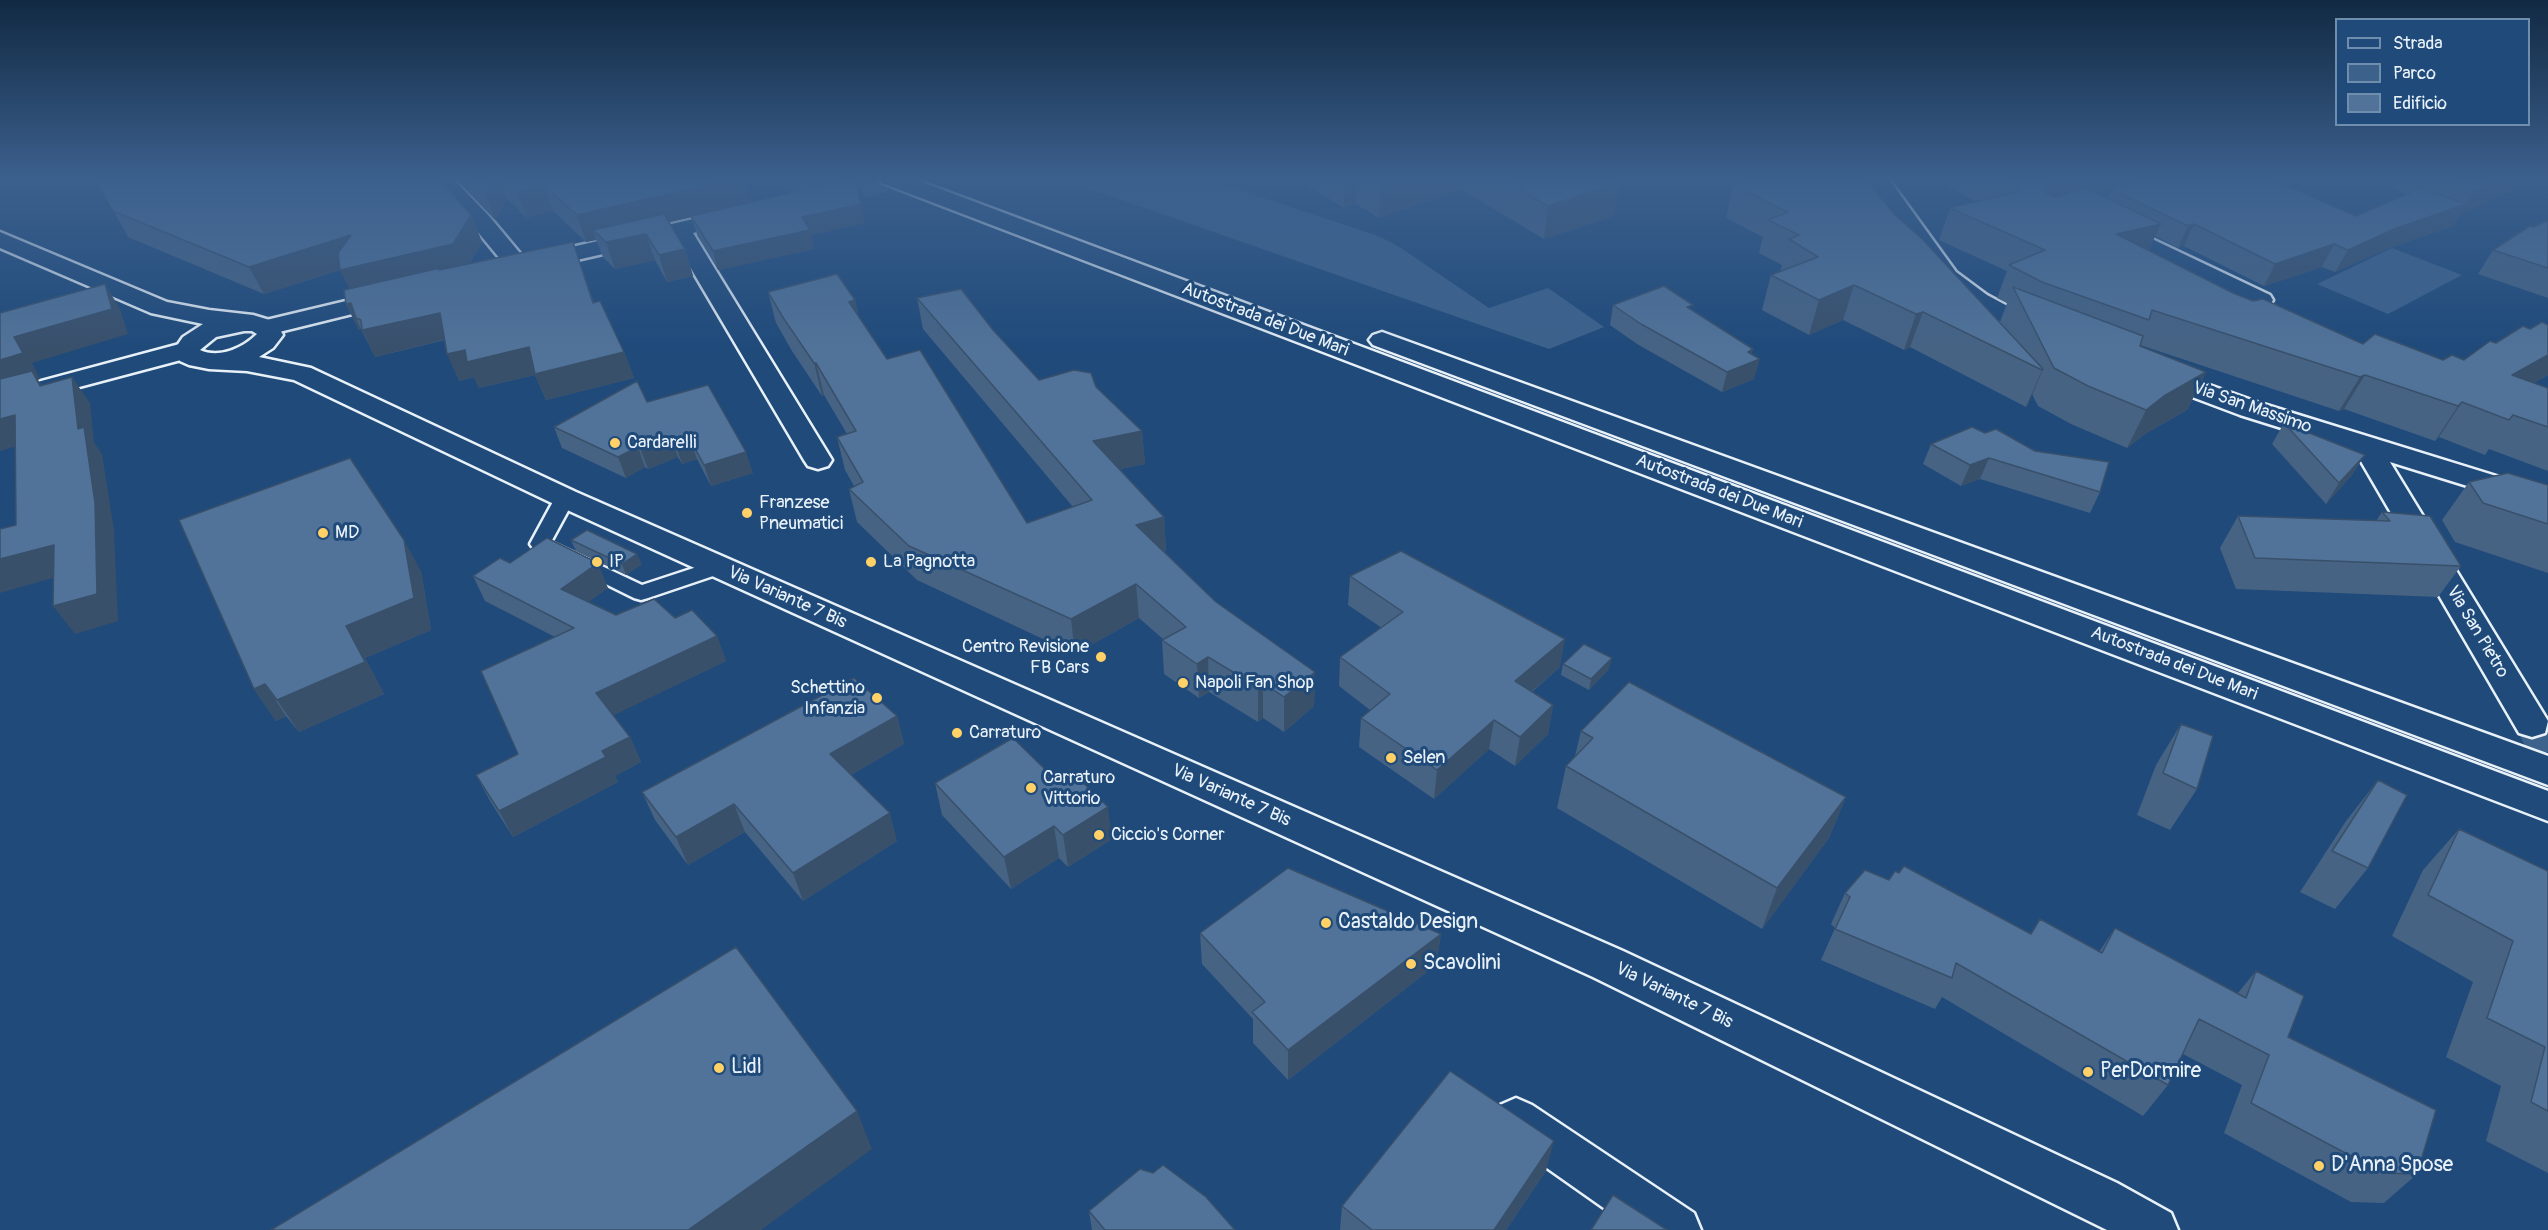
<!DOCTYPE html>
<style>
body{margin:0}
#map{position:relative;width:2548px;height:1230px;overflow:hidden;background:#1f4a7a;font-family:Pangolin,sans-serif}
canvas{display:block}
.legend{position:absolute;left:2335px;top:18px;width:195px;height:108px;box-sizing:border-box;background:#1f4a7a;border:2px solid #6f8dac;margin:0;padding:8px 10px;list-style:none;font-size:18px;color:#e8f1f8}
.legend li{display:flex;align-items:center;gap:12px;height:30px}
.legend b{width:30px;border:2px solid #6f8dac}
</style>
<div id="map">
<canvas width="2548" height="1230"></canvas>
<ul class="legend">
<li><b style="height:8px;background:#1f4a7a"></b>Strada</li>
<li><b style="height:16px;background:#3c628c"></b>Parco</li>
<li><b style="height:16px;background:#517399"></b>Edificio</li>
</ul>
</div>
<script>
const ctx = document.querySelector('canvas').getContext('2d');
ctx.lineJoin = 'round';
function fill(path, color) { ctx.fillStyle = color; ctx.fill(path, 'evenodd'); }
function trace(path, color, width, dash) { ctx.strokeStyle = color; ctx.lineWidth = width; ctx.lineCap = dash ? 'butt' : 'round'; ctx.setLineDash(dash || []); ctx.stroke(path); }
function drawText(font, color, halo, rows, align = 'center') {
  ctx.font = font + ' Pangolin,sans-serif'; ctx.lineWidth = 6; ctx.setLineDash([]); ctx.textBaseline = 'middle'; ctx.strokeStyle = halo; ctx.fillStyle = color; for (const [text, x, y, turn = 0] of rows) {
    ctx.save(); ctx.translate(x, y); ctx.rotate((+turn || 0) * Math.PI / 180); ctx.textAlign = isNaN(turn) ? turn : align; if (halo) ctx.strokeText(text, 0, 0); ctx.fillText(text, 0, 0); ctx.restore();
  }
}
const green = new Path2D(`
 M759 178H845L846 179 795 192Z
 M1059 178H1204L1378 236 1398 246 1489 308 1548 288 1604 327 1549 349Z
 M2392 248 2462 275 2388 314 2317 284Z`);
const streetTunnelFar1 = new Path2D(`
 M861 186 891 178`);
const streetTunnel = new Path2D(`
 M2532 724 2548 756`);
const lane = new Path2D(`
 M565 492 572 494 575 498 551 542 642 585 718 560 725 562 728 567 725 572 648 598 641 600 634 598 533 548 530 544 555 498 558 494Z`);
const street = new Path2D(`
 M429 178H452L489 216 524 258 737 209 745 211 748 216 745 221 693 233 832 460 828 466 818 469 808 466 804 460 673 238 533 270C526 268 519 273 510 271L473 226Z
 M1866 178H1888L1956 272 1987 295 2028 317 2052 326 2056 331 2052 336 2043 339 2010 327 1969 305 1938 282Z
 M2112 220 2270 295 2273 300 2270 305 2261 307 2252 305 2104 232 2101 227 2104 222Z
 M392 290 401 292 404 297 401 302 267 335 258 332 254 327 258 322Z
 M187 342 196 344 200 350 196 356 0 408V392Z
 M2156 366 2260 403 2548 492V511L2390 462 2548 721 2545 733 2532 737 2519 733 2355 451 2240 415 2147 380 2143 374 2147 368Z
 M1516 1098 1532 1105 1694 1213 1701 1230H1635L1500 1135 1493 1120 1500 1105Z`);
const primary = new Path2D(`
 M0 232 167 302 209 310 253 315 276 322 283 335 273 348 259 357 311 368 576 492 1623 951 2117 1183 2171 1213 2178 1230H2107L1593 977 554 504 294 380 247 371 209 369 189 365 180 361 174 350 183 337 203 324 151 313 0 248ZM244 331H252L257 334C243 348 219 359 200 350L216 337Z`);
const highway = new Path2D(`
 M879 178H911L2548 791V821L882 183Z
 M1382 332 2548 756V785L1373 345 1369 340 1373 335Z`);
const wall = new Path2D(`
 M95 178 471 215 482 242 469 264 573 242 594 303 624 352 634 378 546 400 535 375 479 388 474 377 459 381 445 340 375 357 361 329 359 330 346 304 350 289 340 270 264 294 128 237Z
 M455 178H745L751 202 865 223 811 235 814 249 718 270 697 234 691 217 669 222 685 249 693 276 667 282 655 260 615 269 603 257 596 240 586 242 553 211 527 218 507 199 495 220Z
 M1295 178H1610L1614 216 1544 239 1462 190 1379 218 1356 204 1344 208Z
 M1935 178H2132L2129 183 2097 193 2107 198 2111 189 2356 216 2408 194 2370 178H2525L2520 187 2460 214 2453 226 2384 250 2335 272 2322 267 2264 286 2184 246 2178 248 2155 236 2149 250 2233 293 2363 344 2443 360H2464L2496 343 2530 329 2548 325V375L2534 383 2548 389V471L2489 449 2485 455 2439 437 2435 441 2344 409 2339 411 2140 345V346L2206 372 2187 410 2145 434 2127 448 2071 424 2038 406 2032 394 2026 407 1910 347 1904 350 1843 320 1809 335 1762 310 1771 275 1780 272 1782 265 1759 253 1763 237 1726 218 1733 185 1894 214 2000 322 2007 303 1997 298 2007 271 1939 240 1950 208 1976 202Z
 M2548 220V298L2478 274 2493 250Z
 M768 292 855 300 859 318 887 359 1027 523 1073 507 923 329 917 298 993 330 1039 380 1096 387 1142 431 1145 464 1120 469 1164 517 1166 550 1164 551 1216 602 1315 672 1314 706 1284 732 1263 718 1258 722 1209 692 1199 698 1164 674 1162 640 1163 639 1139 618 1075 654 917 580 857 522 849 489 854 486 845 470 837 437 847 434 824 395 822 396 792 351 776 323Z
 M1613 305 1692 310 1753 349 1751 354 1754 379 1722 392 1637 344 1610 325Z
 M647 402 753 473 711 486 697 459 682 464 678 457 648 469 645 467 626 478 562 448 554 427Z
 M2284 423 2365 455 2351 476 2326 504 2272 444Z
 M1972 427 2100 492 2090 513 1980 479 1961 486 1923 464 1931 444Z
 M2469 482 2548 485V573L2455 542 2442 520Z
 M2382 512 2461 566 2438 597 2236 589 2220 548 2238 516 2376 521Z
 M571 540 642 564 626 575 576 551Z
 M510 563 608 588 588 602 616 615 675 618 717 636 726 661 613 715 630 737 641 762 615 776 618 782 513 837 490 801 476 775 518 754 555 637 485 601 473 576Z
 M421 571 431 630 365 658 384 694 299 732 286 716 276 721 254 689Z
 M1350 576 1560 667 1532 692 1553 705 1548 734 1515 766 1489 749 1434 799 1359 747 1361 718 1370 710 1339 686 1340 657 1382 628 1348 605Z
 M1563 664 1609 669 1589 690 1561 675Z
 M897 716 904 744 851 775 897 841 803 901 745 832 688 865 655 820 642 792Z
 M2181 724 2197 789 2170 830 2137 815 2156 765Z
 M1581 731 1846 797 1829 838 1762 929 1557 808 1566 766 1575 756Z
 M1055 779 1112 839 1068 867 1059 858 1011 889 942 815 935 783Z
 M2378 780 2368 868 2335 909 2300 892 2346 821Z
 M2459 829 2548 871V1173L2486 1141 2501 1086 2446 1057 2473 982 2392 936 2423 870Z
 M1889 880 2031 933 2099 952 2115 928 2237 994 2256 971 2288 1037 2417 1174 2384 1203 2351 1202 2224 1133 2242 1085 2183 1054 2168 1085 2143 1116 1942 997 1935 1009 1821 960 1835 928 1831 924 1845 893Z
 M1200 933 1441 934 1436 965 1288 1080 1253 1043V1019L1202 964Z
 M1546 1171 1506 1230H1340L1342 1206Z
 M1089 1211 1235 1230H1092Z`);
const shadedWall = new Path2D(`
 M494 178H499L507 199 495 220 485 193Z
 M738 178H745L751 203 602 238 593 230 596 240 586 242 577 215Z
 M1345 178H1357L1356 204 1344 208Z
 M1401 178H1463L1462 190 1379 218 1381 185Z
 M2056 178H2132L2129 183 2035 212 2043 187 2047 181Z
 M2504 178H2525L2520 187 2460 214 2453 226 2384 250 2335 272 2348 250 2397 228 2466 204 2474 192Z
 M1620 183 1614 216 1544 239 1548 206Z
 M543 185 553 211 527 218 517 192Z
 M861 204 865 223 811 235 814 249 718 270 713 251 802 217Z
 M471 215 482 242 464 271 353 297 340 270Z
 M2161 224 2146 255 2116 234Z
 M2194 224 2184 246 2178 248 2188 226Z
 M646 234 655 260 615 269 606 242Z
 M351 235 364 262 264 294 249 267Z
 M2334 244 2322 267 2264 286 2275 264Z
 M685 249 693 276 667 282 659 255Z
 M105 284 120 309 128 334 32 363 40 379 38 380 50 397 0 391V360L14 337Z
 M1854 285 1843 320 1809 335 1819 300Z
 M855 300 862 332 849 302Z
 M351 303 356 318 361 329 359 330 346 304Z
 M1923 312 1910 347 1904 350 1916 314Z
 M440 313 451 338 375 357 362 330Z
 M529 347 624 352 634 378 546 400 535 375 479 388 474 377 459 381 447 354 465 350Z
 M1753 349 1749 363 1760 359 1754 379 1722 392 1727 372 1748 352Z
 M2548 355V375L2489 410 2512 375Z
 M814 363H816L824 395 822 396Z
 M2043 369 2028 405 2026 407 2042 370Z
 M2206 372 2187 410 2145 434 2127 448 2146 410 2164 396Z
 M2365 375 2344 409 2339 411 2360 377Z
 M72 377 90 403 94 442 102 454 114 530 118 621 75 634 53 606 78 429Z
 M2462 402 2439 437 2435 441 2458 406Z
 M15 415 34 441 0 451V419Z
 M1142 431 1145 464 1096 474 1093 441Z
 M671 436 678 457 648 469 640 448Z
 M690 439 697 459 682 464 675 443Z
 M638 447 645 467 626 478 618 457Z
 M746 452 753 473 711 486 704 465Z
 M2365 455 2351 476 2326 504 2339 483Z
 M1989 458 1980 479 1961 486 1970 465Z
 M1164 517 1166 550 1139 559 1136 525Z
 M404 540 421 571 431 630 365 658 384 694 299 732 277 700 346 626Z
 M54 545 74 572 0 593V559Z
 M637 554 642 564 626 575 622 564Z
 M598 563 608 588 572 614 561 589Z
 M1136 584 1139 618 1075 654 1071 619Z
 M717 636 726 661 608 718 596 693Z
 M1565 639 1560 667 1510 710 1515 681Z
 M1208 657 1209 692 1199 698 1197 664Z
 M1612 658 1609 669 1589 690 1591 679Z
 M1315 672 1314 706 1284 732V697Z
 M1263 683V718L1258 722V687Z
 M265 684 286 716 276 721 254 689Z
 M1553 705 1548 734 1515 766 1520 737Z
 M897 716 904 744 839 782 830 754Z
 M1494 720 1489 749 1434 799 1437 770Z
 M630 737 641 762 615 776 618 782 513 837 499 811 602 751Z
 M1846 797 1829 838 1762 929 1777 888Z
 M734 804 745 832 688 865 676 837Z
 M1108 807 1112 839 1068 867 1063 835Z
 M890 813 897 841 803 901 793 873Z
 M1054 826 1059 858 1011 889 1004 857Z
 M1441 934 1436 965 1288 1080V1050Z
 M857 1111 872 1149 761 1230H688Z
 M1554 1141 1546 1171 1506 1230H1494Z`);
const building = new Path2D(`
 M95 178H438L471 215 453 244 340 270 338 253 351 235 249 267 113 211Z
 M470 178H494L485 193Z
 M503 178H738L577 215 543 185 517 192Z
 M855 178 861 204 802 217 810 230 713 251 691 216Z
 M1370 178H1401L1381 185Z
 M1501 178H1610L1620 183 1548 206Z
 M1754 178H1864L1894 214 1923 240 2043 369 2042 370 1923 312 1916 314 1854 285 1819 300 1771 275 1818 257 1789 239 1799 235 1768 220 1788 212 1733 185Z
 M2000 178H2056L2047 181 2043 187 2046 194 2057 197 2086 188 2161 224 2116 234 2233 293 2253 301 2263 299 2363 344 2375 334 2443 360 2452 355 2464 360 2490 341 2496 343 2523 326 2530 329 2542 322 2548 325V355L2512 375 2548 388V427L2513 415 2509 420 2462 402 2458 406 2365 375 2360 377 2152 310 2149 320 2042 282 2009 265 2045 250 1950 208 2022 191Z
 M2149 178H2268L2356 216 2421 188 2466 204 2397 228 2348 250 2334 244 2275 264 2194 224 2188 226 2111 189Z
 M2439 178H2504L2474 192Z
 M664 214 685 249 659 255 646 234 606 242 593 230Z
 M2548 220V268L2493 250 2530 226 2534 227Z
 M573 242 593 303 600 301 624 352 535 374 529 347 467 362 465 350 447 354 440 313 362 330 361 320 356 318 351 303 346 304 344 290 440 268 439 270Z
 M837 274 855 300 849 302 887 359 920 350 1027 523 1092 500 917 298 961 289 993 330 1039 380 1074 370 1091 373 1096 387 1142 431 1093 441 1164 517 1136 525 1216 602 1315 672 1284 697 1263 683 1258 687 1208 657 1197 664 1162 640 1186 627 1136 584 1071 619 909 546 849 489 863 482 837 437 856 431 816 363H814L784 319 768 292Z
 M105 284 112 309 14 337 23 353 0 360V313Z
 M1664 286 1693 305 1687 307 1753 349 1748 352 1760 359 1727 372 1641 324 1613 305Z
 M2013 287 2143 336 2140 346 2206 372 2164 396 2146 410 2088 386 2054 368Z
 M32 371 40 386 72 377 78 429 84 427 95 503 97 594 53 606 54 545 0 559V529L16 525 15 415 0 419V379Z
 M637 381 647 402 708 385 746 452 704 465 690 439 675 443 671 436 640 448 638 447 618 457 554 427Z
 M2284 423 2365 455 2339 483Z
 M1972 427 1985 433 1996 429 2035 451 2109 462 2100 492 1989 458 1970 465 1931 444Z
 M350 458 404 540 414 598 346 626 365 662 277 700 265 684 254 689 179 520Z
 M2508 473 2548 485V524L2483 503 2469 482Z
 M2382 512 2430 516 2461 566 2255 558 2238 516 2390 521Z
 M587 530 637 554 622 564 571 540Z
 M547 538 598 563 561 589 616 615 654 599 675 618 692 610 717 636 596 693 630 737 602 751 606 757 499 811 476 775 518 754 481 671 574 628 473 576 500 558 510 563Z
 M1401 551 1565 639 1515 681 1553 705 1520 737 1494 720 1437 770 1361 718 1390 694 1340 657 1403 612 1350 576Z
 M1584 644 1612 658 1591 679 1563 664Z
 M854 678 897 716 830 754 890 813 793 873 734 804 676 837 642 792Z
 M1629 682 1846 797 1777 888 1566 766 1593 738 1581 731Z
 M2181 724 2213 736 2197 789 2163 773Z
 M1013 738 1055 779 1070 770 1108 807 1063 835 1054 826 1004 857 935 783Z
 M2378 780 2407 795 2368 868 2332 851Z
 M2459 829 2548 871V1111L2531 1102 2545 1047 2487 1018 2513 941 2428 895Z
 M1904 866 2031 934 2040 919 2102 953 2115 928 2246 998 2256 971 2304 996 2288 1037 2436 1110 2417 1174 2383 1173 2251 1103 2269 1055 2199 1019 2168 1085 1956 963 1952 978 1835 929 1850 897 1845 893 1865 870 1889 880 1895 871 1899 873Z
 M1288 868 1441 934 1288 1050 1252 1012 1265 1002 1200 933Z
 M736 947 857 1111 688 1230H271Z
 M1450 1071 1554 1141 1494 1230H1372L1342 1206Z
 M1163 1165 1206 1197 1235 1230H1105L1089 1211 1140 1169 1153 1173Z
 M1613 1195 1667 1230H1591Z`);
const markers = [
 [615,443,6,"#ffd166"],
 [747,513,6,"#ffd166"],
 [323,533,6,"#ffd166"],
 [597,562,6,"#ffd166"],
 [871,562,6,"#ffd166"],
 [1101,657,6,"#ffd166"],
 [1183,683,6,"#ffd166"],
 [877,698,6,"#ffd166"],
 [957,733,6,"#ffd166"],
 [1391,758,6,"#ffd166"],
 [1031,788,6,"#ffd166"],
 [1099,835,6,"#ffd166"],
 [1326,923,6,"#ffd166"],
 [1411,964,6,"#ffd166"],
 [719,1068,6,"#ffd166"],
 [2088,1072,6,"#ffd166"],
 [2319,1166,6,"#ffd166"]
];
const streetNames = [
 ["Autostrada dei Due Mari",1265,320,21],
 ["Via San Massimo",2252,408,19],
 ["Autostrada dei Due Mari",1719,492,21],
 ["Via Variante 7 Bis",787,598,24],
 ["Via San Pietro",2477,632,59],
 ["Autostrada dei Due Mari",2174,664,21],
 ["Via Variante 7 Bis",1231,796,24],
 ["Via Variante 7 Bis",1674,996,26]
];
const poiNames = [
 ["Cardarelli",627,443],
 ["Franzese",759,503],
 ["Pneumatici",759,524],
 ["MD",335,533],
 ["IP",609,562],
 ["La Pagnotta",883,562],
 ["Centro Revisione",1089,647,"right"],
 ["FB Cars",1089,668,"right"],
 ["Napoli Fan Shop",1195,683],
 ["Schettino",865,688,"right"],
 ["Infanzia",865,709,"right"],
 ["Carraturo",969,733],
 ["Selen",1403,758],
 ["Carraturo",1043,778],
 ["Vittorio",1043,799],
 ["Ciccio's Corner",1111,835]
];
const nearPoinames = [
 ["Castaldo Design",1338,923],
 ["Scavolini",1423,964],
 ["Lidl",731,1068],
 ["PerDormire",2100,1072],
 ["D'Anna Spose",2331,1166]
];
fill(green, '#3c628c');
trace(streetTunnelFar1, '#3d638d', 25, [25, 13]);
trace(streetTunnel, '#3d638d', 32, [32, 16]);
trace(lane, '#e8f1f8', 5);
trace(street, '#e8f1f8', 5);
trace(primary, '#e8f1f8', 5);
trace(highway, '#e8f1f8', 5);
fill(lane, '#1f4a7a');
fill(street, '#1f4a7a');
fill(primary, '#1f4a7a');
fill(highway, '#1f4a7a');
fill(wall, '#466384');
fill(shadedWall, '#39506b');
fill(building, '#517399');
trace(building, '#39506b', 1.5);
const sky = ctx.createLinearGradient(0, 0, 0, 351);
sky.addColorStop(0, '#112943');
sky.addColorStop(0.51, '#3c608d');
sky.addColorStop(1, '#3c608d00');
ctx.fillStyle = sky;
ctx.fillRect(0, 0, 2548, 351);
for (const [x, y, r, color] of markers) { const dot = new Path2D(); dot.arc(x, y, r, 0, 2 * Math.PI); ctx.fillStyle = color; ctx.fill(dot); trace(dot, '#1f4a7a', 2); }
drawText('18px', '#e8f1f8', '#1f4a7a', streetNames);
drawText('18px', '#e8f1f8', '#1f4a7a', poiNames, 'left');
drawText('21px', '#e8f1f8', '#1f4a7a', nearPoinames, 'left');
</script>
